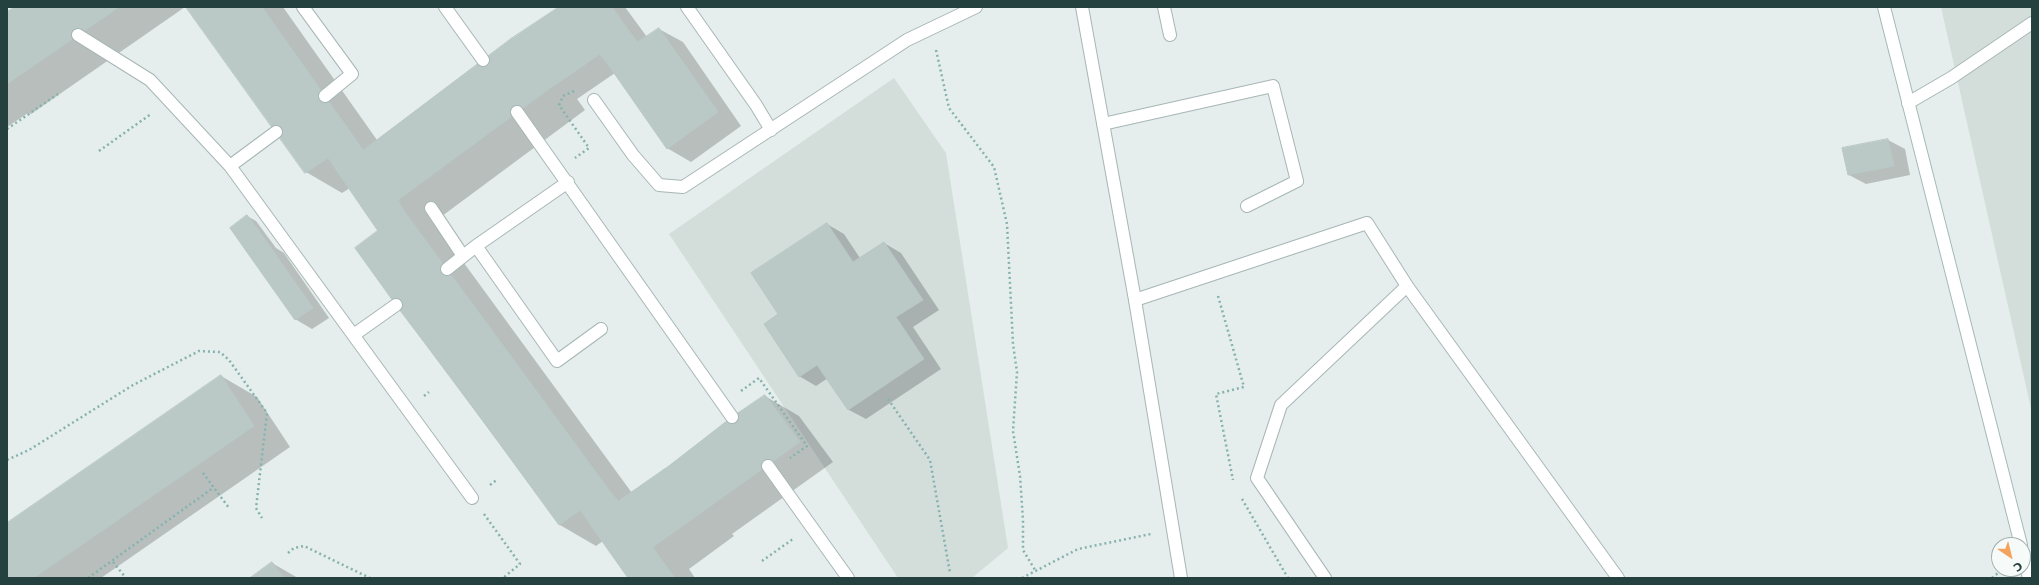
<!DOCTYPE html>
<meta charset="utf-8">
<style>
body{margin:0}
#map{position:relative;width:2039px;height:585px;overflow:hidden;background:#e5eeec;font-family:"DejaVu Sans",sans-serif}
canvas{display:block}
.frame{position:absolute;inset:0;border:8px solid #24403f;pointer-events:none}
.north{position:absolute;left:1991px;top:537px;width:40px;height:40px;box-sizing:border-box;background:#f6faf9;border:1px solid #a2b0af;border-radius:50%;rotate:145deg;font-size:11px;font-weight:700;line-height:16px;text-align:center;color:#24403f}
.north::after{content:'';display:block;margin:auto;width:14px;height:18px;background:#f3a35e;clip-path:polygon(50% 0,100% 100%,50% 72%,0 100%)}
</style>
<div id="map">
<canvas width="2039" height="585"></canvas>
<div class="frame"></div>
<div class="north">С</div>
</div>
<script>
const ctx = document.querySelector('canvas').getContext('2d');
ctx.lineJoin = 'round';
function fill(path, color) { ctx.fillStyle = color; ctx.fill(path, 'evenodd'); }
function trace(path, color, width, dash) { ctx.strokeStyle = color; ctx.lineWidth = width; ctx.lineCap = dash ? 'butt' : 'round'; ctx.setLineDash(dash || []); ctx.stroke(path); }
const built = new Path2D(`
 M1941 7H2032V413Z
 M894 78 946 153 1008 548 972 578H898L669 234Z`);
const shadow = new Path2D(`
 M16 7H185L31 114 28 113 7 127V13Z
 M188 7H283L377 140 561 7H625L647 37 659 29 683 42 741 126 691 162 667 148 615 73 577 99 585 110 434 222 632 493 765 396 799 416 833 462 732 534 734 536 689 569 695 578H630L603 541 596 546 560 525 396 305 379 231 350 188 342 193 306 172Z
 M1888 140 1905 149 1910 175 1866 184 1849 175 1844 149Z
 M247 216 256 221 276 248 284 253 329 318 312 329 295 319Z
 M827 224 844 234 860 258 884 243 901 253 939 310 913 327 941 369 866 419 849 410 828 378 816 386 799 376 779 315Z
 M221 376 257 397 290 447 101 578H7V524Z
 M272 563 298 578H252Z`);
const building = new Path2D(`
 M15 7H119L7 84V12Z
 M186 7H262L356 140 305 173Z
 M559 7H612L637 42 607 63 600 54 549 89 511 39Z
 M659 28 718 112 667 149 607 63Z
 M511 39 549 89 398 200 404 211 378 231 328 158 356 140 363 150Z
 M1888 139 1894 166 1848 175 1842 148Z
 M404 211 505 348 456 384 396 305 355 248Z
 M247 215 267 242 249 255 230 228Z
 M827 223 853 262 884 242 923 300 896 317 924 359 848 410 817 365 799 377 764 324 778 314 751 273Z
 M267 242 313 308 295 320 249 255Z
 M505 348 609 490 559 525 456 384Z
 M221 375 254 426 35 577 7 538V523Z
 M765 395 800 442 698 515 665 469 732 417Z
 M665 469 698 515 653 547 660 558 632 578H628L580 510 609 490 618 501Z
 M7 538 35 577 33 578H7Z
 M660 558 675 578H632Z
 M272 562 284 578H250Z`);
const path = new Path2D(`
 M936 50 949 108 994 167 1007 224 1013 344 1017 372 1013 431 1020 476 1023 520V550L1035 570
 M574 91 563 96 559 105 589 148 575 158
 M7 129 58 94
 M99 151 151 114
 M1218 296 1244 387 1216 394 1233 480
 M741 391 759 378 807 446 790 458
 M424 396 429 392
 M888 399 930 460 950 573
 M7 460 29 450 133 385 199 351 220 352 229 360 267 413 256 508 262 518
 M203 473 229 508
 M490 485 498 479
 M1242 499 1288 578
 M484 514 520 564 503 578
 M288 553 294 548 304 546 370 578
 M762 561 793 539
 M113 562 126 578
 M88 578 213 488
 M1022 578 1078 549 1151 534
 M1992 578 2003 569`);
const lane = new Path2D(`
 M303 7 352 74 325 96
 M445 7 483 60
 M687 7 756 105 771 130
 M1164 7 1170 35
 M78 35 150 80 230 166 472 498
 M594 100 633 155 659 185 683 187 907 40 976 7
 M1908 103 1951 78 2032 23
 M517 112 732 417
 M1103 124 1273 86 1297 181 1247 206
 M230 166 276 132
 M431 208 463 256
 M476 246 557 361 601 329
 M447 269 476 246 568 182
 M1135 300 1367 223 1407 286 1618 578
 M355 334 396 305
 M768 466 848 578
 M1325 578 1257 478 1281 405 1407 286`);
const street = new Path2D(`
 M1082 7 1135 300 1181 578`);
const secondary = new Path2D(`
 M1884 7 2021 545
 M2023 555 2029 578`);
fill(built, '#d3dedb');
fill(shadow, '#0003');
fill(building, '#bac9c6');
trace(building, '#b7c8c5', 1);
trace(lane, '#a7b6b5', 14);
trace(street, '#a7b6b5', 14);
trace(secondary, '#a3bab7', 14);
trace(path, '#85b2ae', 2.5, [2, 3]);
trace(lane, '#fff', 12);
trace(street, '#fff', 12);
trace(secondary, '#fff', 12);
</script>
